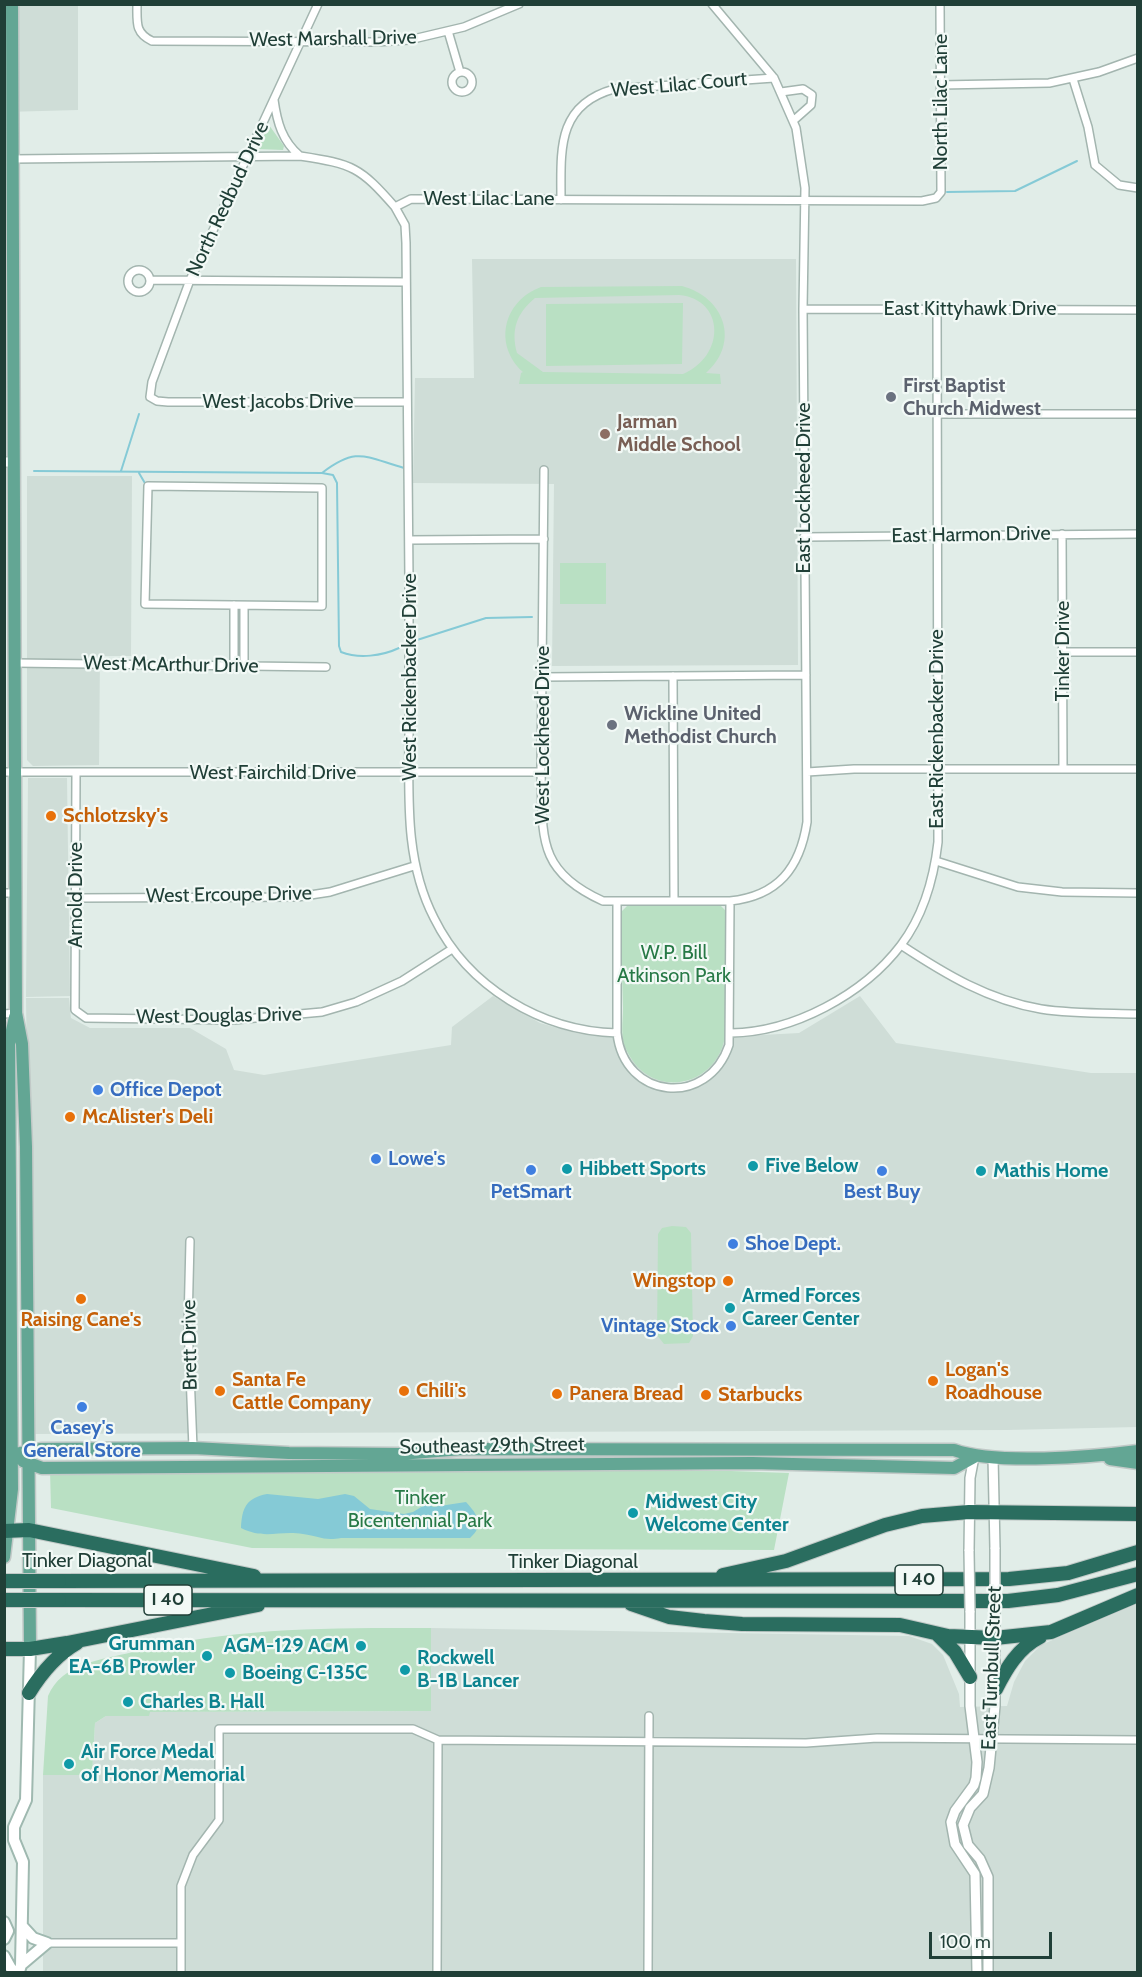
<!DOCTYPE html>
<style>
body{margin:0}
#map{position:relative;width:1142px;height:1977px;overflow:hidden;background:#e1ede8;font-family:Cabin,sans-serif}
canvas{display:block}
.frame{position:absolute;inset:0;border:6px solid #203f37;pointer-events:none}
.scale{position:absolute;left:929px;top:1932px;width:123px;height:27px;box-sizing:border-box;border:3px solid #203f37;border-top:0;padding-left:8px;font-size:18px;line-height:21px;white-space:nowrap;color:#203f37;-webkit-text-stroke:4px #f2f9f6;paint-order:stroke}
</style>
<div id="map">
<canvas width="1142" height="1977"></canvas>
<div class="frame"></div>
<div class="scale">100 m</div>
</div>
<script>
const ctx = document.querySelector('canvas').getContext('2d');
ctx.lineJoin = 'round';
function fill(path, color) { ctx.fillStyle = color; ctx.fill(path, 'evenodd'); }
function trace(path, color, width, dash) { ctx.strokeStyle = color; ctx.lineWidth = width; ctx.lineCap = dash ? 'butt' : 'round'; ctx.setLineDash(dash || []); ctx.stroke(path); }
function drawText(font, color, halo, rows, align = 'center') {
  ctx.font = font + ' Cabin,sans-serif'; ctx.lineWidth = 4.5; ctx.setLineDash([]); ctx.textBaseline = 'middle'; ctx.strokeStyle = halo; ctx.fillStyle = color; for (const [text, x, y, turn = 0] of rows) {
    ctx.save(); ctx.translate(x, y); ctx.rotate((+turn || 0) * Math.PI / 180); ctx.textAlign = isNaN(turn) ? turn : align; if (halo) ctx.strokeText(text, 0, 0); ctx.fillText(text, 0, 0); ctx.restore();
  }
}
const built = new Path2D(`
 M4 5H78V110L5 112Z
 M472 259H796L798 665 552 666 554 484 413 483 415 378H474Z
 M27 476H132L131 656H100L99 765 33 766 27 760Z
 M28 778H67L70 996 26 997Z
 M493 996 540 1023 576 1033 623 1039 629 1056 641 1069 653 1078 671 1083 685 1082 704 1073 717 1057 725 1037 799 1033 860 996 896 1043 1091 1073H1137V1427L1007 1430 32 1434 26 998H69L71 1018 90 1028H190L226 1049 234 1070 264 1075 451 1045 452 1027Z
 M1137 1604V1972H43V1775H92L95 1723 106 1716H149V1712L430 1711 431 1628 909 1636 932 1644 943 1655 959 1694 960 1707 1007 1706 1014 1682 1025 1661 1041 1645Z`);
const green = new Path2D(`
 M269 125 284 146 283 150 257 149Z
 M682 286C724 297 741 342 706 373L720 374 721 384H519L521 373 523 372C493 345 503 301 541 287ZM679 295C725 299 726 356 683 374L543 372 517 353C511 330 516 314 535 298Z
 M683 303 682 364 546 366V304Z
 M560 563H606V604H560Z
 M720 905 725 910V914L726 1030C721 1088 650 1103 626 1049 620 1037 623 1022 623 1008 622 976 621 943 622 911L627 906Z
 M672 1226 686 1227 691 1233 693 1336 689 1343 664 1344 657 1335 658 1234 662 1228Z
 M50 1470 731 1471 789 1473 774 1550 252 1548 51 1508Z
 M431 1628V1711L150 1712 149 1716H106L95 1723 92 1775H43L48 1696C62 1663 101 1660 133 1652 237 1627 325 1628 431 1628Z`);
const water = new Path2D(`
 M267 1494 318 1499 345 1494 354 1496 370 1509 404 1514 413 1512 428 1503 433 1507 466 1502C477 1514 485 1525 470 1538H341C323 1541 319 1536 303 1534 279 1530 265 1540 241 1528 242 1508 246 1498 267 1494Z`);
const stream = new Path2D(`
 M947 192 1015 191 1077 161
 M34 471 322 473 333 475 337 483 339 646 341 652C359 659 382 656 399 648
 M121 471 139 414
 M139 473 146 485
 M322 473C357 446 365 457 404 468
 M417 640 486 618 532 617`);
const minor = new Path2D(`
 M137 4C137 23 135 33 152 41L375 42 409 40 464 27 519 4
 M318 4 190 280 152 382 150 397 157 401 168 402H407
 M448 31 460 72
 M452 82a10 10 0 1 1 20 0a10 10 0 1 1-20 0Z
 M1073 79 1088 127 1095 165 1119 185 1138 188
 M940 85 1049 83 1099 72 1138 58
 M781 92 803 89 812 95 811 105 793 121
 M274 100C277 122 282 141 300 156
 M13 159 300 156C353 164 360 167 395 207L411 199 922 201 936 198 941 192 940 4
 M561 200C561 151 556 105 614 89L774 78
 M395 207 405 225 406 243C406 356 409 468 409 580 409 631 409 681 409 731 409 794 404 860 434 918 468 987 541 1031 617 1033
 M128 281a11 11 0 1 1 22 0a11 11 0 1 1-22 0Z
 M151 280 406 282
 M803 309 1138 310
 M938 414H1138
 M544 470 541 772C543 836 536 871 603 901H730C778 896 800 868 807 822L803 309 805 188 796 128 774 78 712 4
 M148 486 322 488V606L145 604Z
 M1062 534 1063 769
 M804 537 1138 534
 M409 540 544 539
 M234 605V666
 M244 606V666
 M1064 652H1138
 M15 663 326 667
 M673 676 674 901
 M542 677 806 675
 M4 772H541
 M807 772 854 769H1138
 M76 774 75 1010 86 1018 233 1020 322 1012 356 1002 402 981 452 949
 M936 861 1018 887 1062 892 1138 893
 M4 893H15
 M77 898 297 897 330 892 414 866
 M617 901V1033C624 1100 708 1108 729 1045L730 901
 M901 945C945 974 988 1000 1041 1009 1073 1014 1106 1013 1138 1014
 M4 1014 16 1013
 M731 1033C793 1032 863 995 901 945 923 916 934 877 938 842L937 308
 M190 1241 188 1324 193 1448
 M47 1943H180
 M181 1972V1886L193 1855 219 1820V1729H413L438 1740
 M437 1972 438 1740 806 1743 877 1738 1138 1740
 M648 1972 649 1716`);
const tertiary = new Path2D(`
 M4 462H14
 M993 1457 995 1549
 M969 1551 970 1478 974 1457
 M970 1611V1706L977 1762 976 1778 974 1785 955 1811 951 1822 955 1844 975 1874 977 1972
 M988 1972V1877L980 1859 968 1845 963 1825 970 1808 983 1794 989 1768 995 1706V1611`);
const secondary = new Path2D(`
 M4 1922 8 1931 4 1939
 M22 1926 33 1938 47 1943
 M4 1956 13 1972
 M21 1965 47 1943
 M19 1972 21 1965 23 1862 14 1840V1827L26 1800 30 1649`);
const primary = new Path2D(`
 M12 4 16 1013 22 1044 26 1147 30 1649
 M11 1455 41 1449 193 1448 289 1453 400 1454 462 1449 954 1450C996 1465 1091 1457 1138 1451
 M1110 1459 1138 1463
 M23 1461 42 1468 752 1463 954 1468 974 1457
 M4 1557 12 1489 9 1044 15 1017`);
const motorway = new Path2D(`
 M4 1531 29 1530 254 1576
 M723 1575 786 1561 885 1525 922 1516 969 1512 1138 1514
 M59 1581 1009 1579 1068 1573 1138 1552
 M59 1600 1008 1601 1058 1595 1138 1574
 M631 1604 669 1617 704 1621 742 1624 900 1625 948 1636 995 1638 1051 1632 1138 1595
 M937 1634 955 1652 970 1677
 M4 1649H30L67 1643 258 1605
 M996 1689C1006 1669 1018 1648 1040 1637
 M29 1693C42 1672 56 1655 77 1643`);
const tertiaryBridge = new Path2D(`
 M995 1549V1611
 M969 1551 970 1611`);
const motorwayBridge = new Path2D(`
 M4 1581H59
 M4 1600H59`);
const markers = [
 [891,397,6,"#6b7280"],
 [605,434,6,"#8d6e63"],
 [612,725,6,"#6b7280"],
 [51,816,6,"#e8710a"],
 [98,1090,6,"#3f7fe0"],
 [70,1117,6,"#e8710a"],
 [376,1159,6,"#3f7fe0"],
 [753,1166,6,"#0f9aa8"],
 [567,1169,6,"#0f9aa8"],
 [531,1170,6,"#3f7fe0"],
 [882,1171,6,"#3f7fe0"],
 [981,1171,6,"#0f9aa8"],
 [733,1244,6,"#3f7fe0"],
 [728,1281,6,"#e8710a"],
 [81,1299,6,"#e8710a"],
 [730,1308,6,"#0f9aa8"],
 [731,1326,6,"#3f7fe0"],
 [933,1381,6,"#e8710a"],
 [220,1391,6,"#e8710a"],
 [404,1391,6,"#e8710a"],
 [557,1394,6,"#e8710a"],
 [706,1395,6,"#e8710a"],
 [82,1407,6,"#3f7fe0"],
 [633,1513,6,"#0f9aa8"],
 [361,1646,6,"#0f9aa8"],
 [207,1656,6,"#0f9aa8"],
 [405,1670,6,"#0f9aa8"],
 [230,1673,6,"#0f9aa8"],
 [128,1702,6,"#0f9aa8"],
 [69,1764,6,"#0f9aa8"]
];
const shields = [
 [919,1580,48],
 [168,1600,48]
];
const shieldNames = [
 ["I 40",919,1580],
 ["I 40",168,1600]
];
const streetNames = [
 ["West Marshall Drive",333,39,-1],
 ["West Lilac Court",679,85,-5],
 ["North Lilac Lane",941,102,-90],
 ["North Redbud Drive",228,199,-65],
 ["West Lilac Lane",489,199],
 ["East Kittyhawk Drive",970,309],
 ["West Jacobs Drive",278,402],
 ["East Lockheed Drive",804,488,-90],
 ["East Harmon Drive",971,535,-1],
 ["Tinker Drive",1063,651,-90],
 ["West McArthur Drive",171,665,1],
 ["West Rickenbacker Drive",410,677,-90],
 ["East Rickenbacker Drive",937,729,-90],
 ["West Lockheed Drive",543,735,-90],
 ["West Fairchild Drive",273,773],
 ["Arnold Drive",76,895,-90],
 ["West Ercoupe Drive",229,895,-1],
 ["West Douglas Drive",219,1016,-1],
 ["Brett Drive",190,1345,-91],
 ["Southeast 29th Street",492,1446,-1],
 ["Tinker Diagonal",87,1561],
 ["Tinker Diagonal",573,1562],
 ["East Turnbull Street",992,1668,-88]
];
const worshipNames = [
 ["First Baptist",903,386],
 ["Church Midwest",903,409],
 ["Wickline United",624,714],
 ["Methodist Church",624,737]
];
const educationNames = [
 ["Jarman",617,422],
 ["Middle School",617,445]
];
const foodNames = [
 ["Schlotzsky's",63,816],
 ["McAlister's Deli",82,1117],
 ["Wingstop",716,1281,"right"],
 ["Raising Cane's",81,1320,"center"],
 ["Logan's",945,1370],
 ["Roadhouse",945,1393],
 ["Santa Fe",232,1380],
 ["Cattle Company",232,1403],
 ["Chili's",416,1391],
 ["Panera Bread",569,1394],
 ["Starbucks",718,1395]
];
const parkNames = [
 ["W.P. Bill",674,953],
 ["Atkinson Park",674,976],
 ["Tinker",420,1498],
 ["Bicentennial Park",420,1521]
];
const shopNames = [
 ["Office Depot",110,1090],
 ["Lowe's",388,1159],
 ["PetSmart",531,1192,"center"],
 ["Best Buy",882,1192,"center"],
 ["Shoe Dept.",745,1244],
 ["Vintage Stock",719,1326,"right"],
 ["Casey's",82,1428,"center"],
 ["General Store",82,1451,"center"]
];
const cultureNames = [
 ["Five Below",765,1166],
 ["Hibbett Sports",579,1169],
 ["Mathis Home",993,1171],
 ["Armed Forces",742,1296],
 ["Career Center",742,1319],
 ["Midwest City",645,1502],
 ["Welcome Center",645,1525],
 ["Grumman",195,1644,"right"],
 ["EA-6B Prowler",195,1667,"right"],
 ["AGM-129 ACM",349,1646,"right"],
 ["Rockwell",417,1658],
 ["B-1B Lancer",417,1681],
 ["Boeing C-135C",242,1673],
 ["Charles B. Hall",140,1702],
 ["Air Force Medal",81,1752],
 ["of Honor Memorial",81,1775]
];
fill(built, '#cfddd7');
fill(green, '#b9e0c3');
fill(water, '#85cad6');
trace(stream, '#85cad6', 2);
trace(minor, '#a3b5af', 10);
trace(tertiary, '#a3b5af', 12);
trace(secondary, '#9fb9b0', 14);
trace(primary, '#c1c9c7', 15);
trace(motorway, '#c1c9c7', 16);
trace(minor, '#fff', 7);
trace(tertiary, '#fff', 9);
trace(secondary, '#fff', 10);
trace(primary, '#63a694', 12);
trace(motorway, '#2a6d5f', 14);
trace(tertiaryBridge, '#a3b5af', 12, []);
trace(motorwayBridge, '#c1c9c7', 16, []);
trace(tertiaryBridge, '#fff', 9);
trace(motorwayBridge, '#2a6d5f', 14);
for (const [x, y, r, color] of markers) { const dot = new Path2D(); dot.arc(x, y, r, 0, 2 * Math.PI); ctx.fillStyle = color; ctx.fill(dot); trace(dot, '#f2f9f6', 2); }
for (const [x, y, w] of shields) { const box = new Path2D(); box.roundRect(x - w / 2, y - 15, w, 30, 4.5); ctx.fillStyle = '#f2f9f6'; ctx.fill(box); trace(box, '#203f37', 1.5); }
drawText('bold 18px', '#203f37', null, shieldNames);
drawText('20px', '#203f37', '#f2f9f6', streetNames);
drawText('bold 20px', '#5b616d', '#f2f9f6', worshipNames, 'left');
drawText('bold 20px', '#785e54', '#f2f9f6', educationNames, 'left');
drawText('bold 20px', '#c56008', '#f2f9f6', foodNames, 'left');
drawText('20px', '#277946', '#f2f9f6', parkNames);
drawText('bold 20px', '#366cbe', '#f2f9f6', shopNames, 'left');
drawText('bold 20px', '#0d838f', '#f2f9f6', cultureNames, 'left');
</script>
